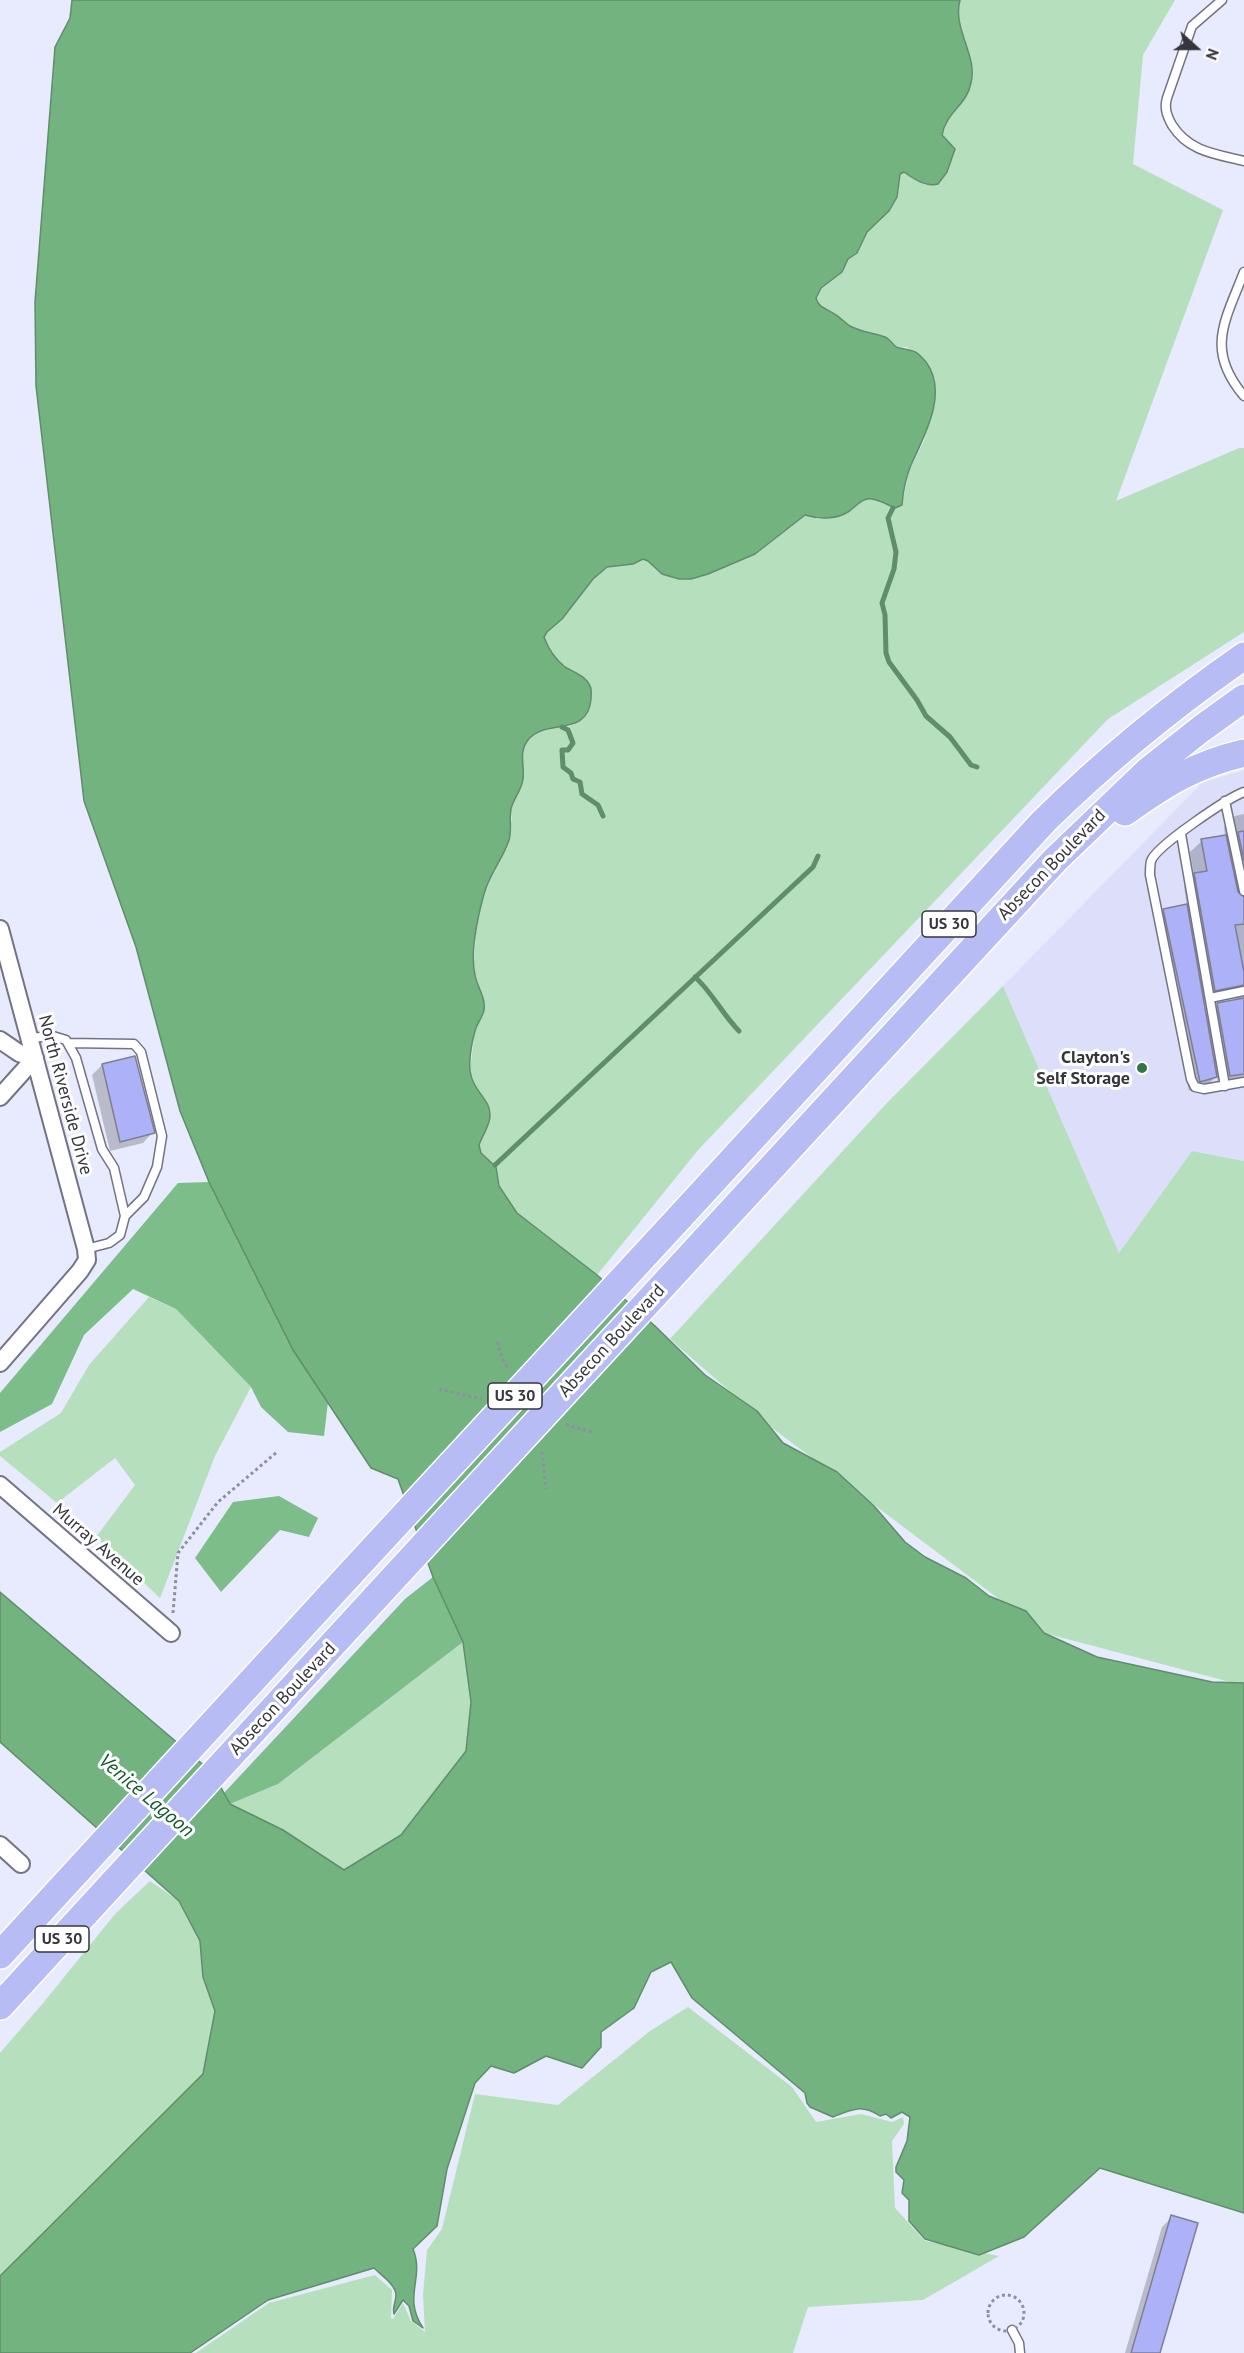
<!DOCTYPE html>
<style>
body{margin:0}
#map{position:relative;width:1244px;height:2353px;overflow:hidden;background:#e8eafd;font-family:"PT Sans",sans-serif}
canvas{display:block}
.north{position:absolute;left:1166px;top:18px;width:60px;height:60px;-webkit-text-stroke:4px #fff;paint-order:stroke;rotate:111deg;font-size:16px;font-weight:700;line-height:24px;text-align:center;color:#35363d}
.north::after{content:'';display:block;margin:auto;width:21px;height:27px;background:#35363d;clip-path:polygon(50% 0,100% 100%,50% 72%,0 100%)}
</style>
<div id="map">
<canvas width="1244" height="2353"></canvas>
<div class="north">N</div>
</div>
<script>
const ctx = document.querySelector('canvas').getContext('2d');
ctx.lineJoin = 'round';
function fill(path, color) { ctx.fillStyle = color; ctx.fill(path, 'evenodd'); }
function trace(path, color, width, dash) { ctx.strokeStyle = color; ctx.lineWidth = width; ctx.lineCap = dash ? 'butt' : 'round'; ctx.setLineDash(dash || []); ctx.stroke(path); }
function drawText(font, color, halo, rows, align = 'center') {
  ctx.font = font + ' "PT Sans",sans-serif'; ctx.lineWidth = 6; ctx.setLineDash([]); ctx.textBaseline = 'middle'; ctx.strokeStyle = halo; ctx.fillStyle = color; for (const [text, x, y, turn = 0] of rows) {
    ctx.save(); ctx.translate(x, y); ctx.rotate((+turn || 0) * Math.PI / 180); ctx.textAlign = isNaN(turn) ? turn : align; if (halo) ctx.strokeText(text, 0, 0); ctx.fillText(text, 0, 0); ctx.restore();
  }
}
const built = new Path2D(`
 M1244 770V1161L1192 1151 1119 1254 1003 986 1202 783Z`);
const green = new Path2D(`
 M960 0H1175L1143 55 1133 164 1223 210 1116 501 1239 448H1244V632L1108 719 699 1149 597 1275 517 1213 499 1186 496 1167 481 1153 479 1145 490 1119 483 1096 473 1087 470 1070 475 1031 483 1015 484 999 475 976 474 964 476 933 483 894 496 863 504 851 512 818 510 811 523 779 522 753 527 741 535 733 543 729 570 726 585 679C567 668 551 658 544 637L547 632 562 619 593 579 606 567 633 564 643 559 648 561 657 570 679 579H691L708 574 755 554 805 515 818 519 846 513 864 499 871 498 894 508 902 505 909 471 924 441 934 402 907 347 899 348 888 338 848 325 836 315 821 307 816 298 821 288 841 272 848 259 857 252 867 232 889 211 897 197 900 174 904 172 927 185 951 144 942 135C946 112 967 105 971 83 978 55 951 29 960 0Z
 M1003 986 1119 1253 1192 1151 1244 1161V1683H1234L1044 1633 767 1424 670 1339 885 1105Z
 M149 1297 176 1309 251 1387 215 1456 160 1598 96 1537 135 1485 115 1458 57 1503 0 1456V1452L61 1413 89 1365Z
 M463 1642 471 1702 466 1751 401 1835 344 1870 283 1830 230 1804 278 1784Z
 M150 1881 179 1901 200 1941 203 1977 215 2011 203 2074 0 2276V2053L44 2002 115 1914Z
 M688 2007 792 2087 816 2122 861 2114 892 2122 903 2117 904 2124 892 2141 895 2208 925 2241 999 2256 923 2300 808 2307 793 2353H196L269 2303 375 2275 392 2290 391 2318 393 2319 403 2303 411 2321 425 2332 423 2295 427 2250 442 2229 475 2094 558 2105 650 2031Z`);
const forest = new Path2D(`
 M209 1182 293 1350 328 1402 324 1436 288 1432 261 1407 251 1387 176 1309 133 1289 84 1335 52 1404 0 1432V1393L178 1183Z
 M279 1496 318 1518 309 1537 280 1530 221 1592 195 1558 233 1502Z
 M433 1577 463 1642 278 1784 230 1804 224 1793 405 1599Z`);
const water = new Path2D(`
 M72 0H960C952 29 978 55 971 83 967 105 946 112 942 135L955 149 947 172 938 184C925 187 914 179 904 172L900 174 897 197 889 211 867 232 857 253 848 259 842 272 821 288 816 298C818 308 828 309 836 315 841 318 845 323 850 326 861 332 874 333 885 337 891 339 893 347 899 348 913 351 915 349 926 362 949 393 924 436 911 465 906 477 903 492 902 505L895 508C888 505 880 500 872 499 862 497 856 507 848 512 835 520 818 519 805 515L755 554 708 574 691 579H679L662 574 648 561 643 559 633 564 607 567 593 579 562 619 547 632 544 637C548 648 555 659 565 667 573 672 586 676 590 686 592 689 591 695 591 699 588 738 545 718 528 740 518 753 525 765 523 779 522 790 513 799 511 809 509 819 512 830 509 840 503 859 489 874 484 894 478 916 470 953 475 975 477 987 486 997 484 1010 483 1017 477 1023 475 1031 472 1042 469 1059 470 1071 473 1092 491 1099 490 1116 490 1125 482 1136 479 1145L481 1153 496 1167 499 1186 517 1213 597 1275 655 1326 705 1375 757 1411 783 1443 837 1472 874 1506 905 1542 925 1557 966 1578 989 1596 1026 1611 1044 1633 1097 1657 1212 1682 1244 1683V2213L1100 2168 1024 2237 979 2255 925 2239 909 2221V2200L902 2193 904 2180 896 2172V2167L907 2141 910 2117 902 2112 891 2118 886 2114 880 2116C862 2104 852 2109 833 2117L810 2107 807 2103 805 2093 692 1998 671 1962 651 1972 634 2008 601 2032V2047L582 2068 546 2056 514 2073 491 2066 475 2083 447 2169 437 2226 413 2249C425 2278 402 2297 423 2328L413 2321 409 2306 403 2300 394 2314C392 2307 396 2302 396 2295 396 2285 381 2275 374 2268L268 2300 190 2353H0V2276L203 2074 215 2011 203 1977 200 1941 179 1901 0 1742V1592L213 1773 230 1804 283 1830 344 1870 401 1835 466 1751 471 1702 463 1642 433 1577 398 1479 371 1468 293 1350 209 1182 180 1111 136 947 84 801 36 386 35 302 55 47 70 18Z`);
const shadow = new Path2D(`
 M1244 814V1082L1218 1086 1217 1076 1205 1087 1189 1091 1154 921 1164 911 1187 906 1184 886 1194 875 1190 852 1202 841 1225 836 1224 827 1235 816ZM1231 996 1238 1000 1218 1004 1205 1017 1202 1001Z
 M102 1065 153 1132 143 1143 110 1151 92 1075Z
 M1172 2217 1159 2353H1125L1162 2227Z`);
const stream = new Path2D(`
 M893 508 888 518 896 552 894 569 882 603 885 615 886 653 889 662 917 700 926 716 950 737 971 765 977 767
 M562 727 568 730 573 743 568 750H562L563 767 571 773 573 779 580 782 582 794 598 805 603 816
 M695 977C712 992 722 1014 739 1031
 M495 1165 813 867 818 856`);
const building = new Path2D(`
 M1244 831V860L1238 832Z
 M1226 835 1238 892 1244 897V924L1235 925 1244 972V985L1215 991 1194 873 1207 871 1201 839Z
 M1187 904 1217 1077 1200 1082 1163 909Z
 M1244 998V1074L1230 1076 1217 1003Z
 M135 1056 155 1133 120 1142 102 1064Z
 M1171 2215 1198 2223 1160 2353H1131Z`);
const path = new Path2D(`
 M497 1342 504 1363 510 1369
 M439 1389 481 1399
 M566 1424 569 1426 593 1432
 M542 1452 546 1489
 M173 1613 178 1553 218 1502 277 1452
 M988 2313a18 18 0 1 1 36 0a18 18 0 1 1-36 0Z`);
const service = new Path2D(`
 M1222 0 1192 26 1167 98C1164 108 1167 116 1172 125 1189 152 1216 154 1244 161
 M1244 272C1225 321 1205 350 1244 396
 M1244 792C1228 798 1156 846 1151 861 1150 865 1150 871 1150 875L1191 1079 1195 1087 1204 1089 1244 1082
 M1225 801 1244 891
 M1181 834 1225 1086
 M1210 998 1244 991
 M29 1038 53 1036 66 1040 76 1058 102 1149 114 1168 125 1216 120 1235 109 1243 86 1249
 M68 1043 134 1044 141 1052 162 1136 157 1167 144 1197 125 1216
 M1012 2330 1019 2343 1020 2353`);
const minor = new Path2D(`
 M0 929 86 1249 87 1260 80 1271 0 1363
 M0 1040 19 1053 35 1058 0 1097
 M0 1485 171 1633
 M0 1845 21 1864`);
const trunk = new Path2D(`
 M1125 812C1166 783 1194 765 1244 753
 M679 1218 1044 821C1107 759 1172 706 1244 656
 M704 1241 1055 860 1149 770 1201 729 1244 698
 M0 1955 351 1573
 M0 2006 377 1596`);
const trunkBridge = new Path2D(`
 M351 1573 679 1218
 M377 1596 704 1241`);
const markers = [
 [1142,1068,6,"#307743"]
];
const shields = [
 [949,924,54],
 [515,1396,54],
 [62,1939,54]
];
const shieldNames = [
 ["US 30",949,924],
 ["US 30",515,1396],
 ["US 30",62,1939]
];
const streetNames = [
 ["Absecon Boulevard",1052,865,-46],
 ["North Riverside Drive",65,1095,75],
 ["Absecon Boulevard",612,1341,-47],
 ["Murray Avenue",98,1545,41],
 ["Absecon Boulevard",283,1699,-47]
];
const poiNames = [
 ["Clayton's",1130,1058],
 ["Self Storage",1130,1079]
];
const waterNames = [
 ["Venice Lagoon",146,1796,40]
];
fill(built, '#dddffa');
fill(green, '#b6dfbd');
fill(forest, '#7cbd8a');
fill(water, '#72b380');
trace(water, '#608e6c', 1.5);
fill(shadow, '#0003');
trace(stream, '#608e6c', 5);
fill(building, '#adb1f8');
trace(building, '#7e7f90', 1.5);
trace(service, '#727485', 11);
trace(minor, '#727485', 20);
trace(trunk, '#fff', 30);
trace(path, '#8f909d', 3, [3, 3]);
trace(service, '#fff', 8);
trace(minor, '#fff', 16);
trace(trunk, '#b8bcf4', 27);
trace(trunkBridge, '#fff', 30, []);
trace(trunkBridge, '#b8bcf4', 27);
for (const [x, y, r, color] of markers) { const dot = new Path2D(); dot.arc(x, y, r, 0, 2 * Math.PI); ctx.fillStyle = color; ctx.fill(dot); trace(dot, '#fff', 2); }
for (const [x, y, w] of shields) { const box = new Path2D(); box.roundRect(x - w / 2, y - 13, w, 26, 4.5); ctx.fillStyle = '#fff'; ctx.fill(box); trace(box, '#35363d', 1.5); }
drawText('bold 16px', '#35363d', null, shieldNames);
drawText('18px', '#35363d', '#fff', streetNames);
drawText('bold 18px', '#35363d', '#fff', poiNames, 'right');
drawText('italic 20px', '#11592a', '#fff', waterNames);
</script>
